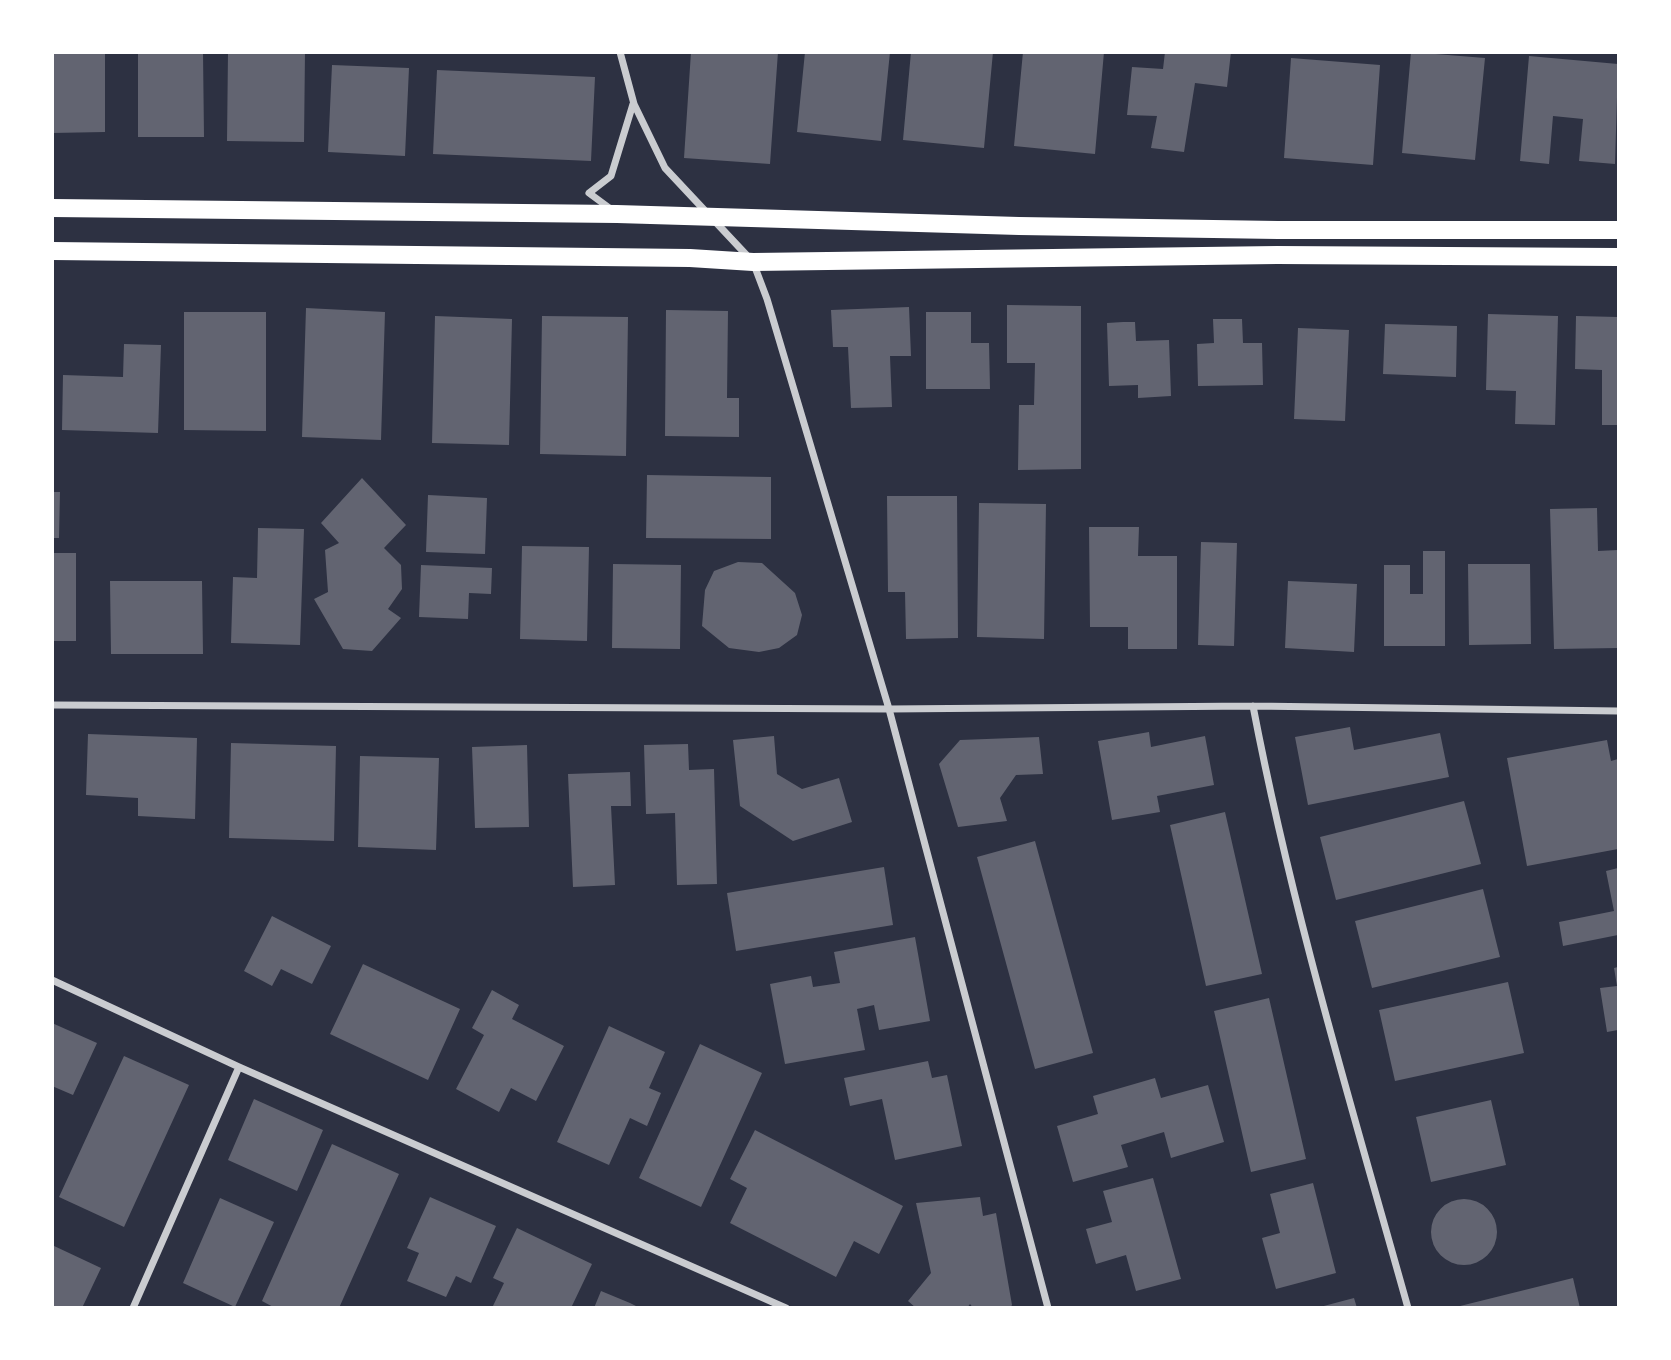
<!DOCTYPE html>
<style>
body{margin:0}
#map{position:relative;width:1671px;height:1360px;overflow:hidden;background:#2d3142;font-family:Barlow,sans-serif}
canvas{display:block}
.frame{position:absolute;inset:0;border:54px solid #fff;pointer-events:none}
</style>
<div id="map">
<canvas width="1671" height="1360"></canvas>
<div class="frame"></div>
</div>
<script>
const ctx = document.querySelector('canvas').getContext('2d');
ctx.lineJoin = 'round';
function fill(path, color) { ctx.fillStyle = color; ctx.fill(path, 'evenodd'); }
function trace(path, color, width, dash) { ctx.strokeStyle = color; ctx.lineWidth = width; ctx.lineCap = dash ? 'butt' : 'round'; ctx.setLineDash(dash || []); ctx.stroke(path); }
const building = new Path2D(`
 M52 52H105V132L52 133Z
 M138 52H203L204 137H138Z
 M228 52H305L304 142 227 141Z
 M691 52H778L770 164 684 158Z
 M805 52H890L881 141 797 132Z
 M911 52H993L984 148 903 140Z
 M1023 52H1104L1095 154 1014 146Z
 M1165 52H1231L1227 87 1195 83 1184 152 1151 148 1157 116 1127 115 1132 67 1163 69Z
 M1411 52 1485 58 1475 160 1402 153Z
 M1529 56 1618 64 1615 164 1579 161 1583 119 1553 116 1549 164 1520 161Z
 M1291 58 1380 65 1373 165 1284 158Z
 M332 65 409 68 405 156 328 152Z
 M437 70 595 77 591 161 433 154Z
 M1007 305 1081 306V469L1018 470 1019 405H1034L1035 363H1007Z
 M909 307 911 356H890L892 407 851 408 848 347H833L831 310Z
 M306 308 385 312 381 440 302 437Z
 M666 310 728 311 727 398H739V437L665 436Z
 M184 312H266V431L184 430Z
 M926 312H971V343H989L990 389H926Z
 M1488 314 1558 316 1555 425 1515 424 1516 391 1486 390Z
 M435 316 512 319 509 445 432 443Z
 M542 316 628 317 626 456 540 454Z
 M1576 316 1618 317V425H1602V370L1575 369Z
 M1213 319H1242L1243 343H1262L1263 385 1198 386 1197 344 1214 343Z
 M1123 322H1135L1136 341 1169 340 1171 396 1138 398V385L1109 386 1107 323Z
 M1385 324 1457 326 1456 377 1383 374Z
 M1298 328 1349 330 1345 421 1294 419Z
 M124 344 161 345 158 433 62 430 63 375 123 377Z
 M647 475 771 477V539L646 538Z
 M362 478 406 525 384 548 401 565 402 589 388 609 401 618 372 651 343 649 314 599 328 592 325 550 339 543 321 523Z
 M52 492H60L59 538H52Z
 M428 495 487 498 485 554 426 552Z
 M887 496H957L958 638 906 639 905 592H888Z
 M979 503 1046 504 1044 639 977 637Z
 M1597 508 1598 551 1618 550V648L1554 649 1550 509Z
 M1089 527H1139L1138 556H1177V649H1128V627H1090Z
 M258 528 304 529 300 645 231 643 233 577 257 578Z
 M1201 542 1237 543 1234 646 1198 645Z
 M522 546 589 547 587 641 520 639Z
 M1423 551H1445V646H1384V565H1410V594H1423Z
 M52 553H76V641H52Z
 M738 562 762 563 795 593 802 615 797 635 779 648 759 652 729 648 702 626 705 590 714 571Z
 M613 564 681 565 680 649 612 648Z
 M1468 564H1530L1531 644 1469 645Z
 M421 565 492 568 491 594 469 593 468 619 419 617Z
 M110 581H202L203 654H111Z
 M1288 581 1357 584 1354 652 1285 648Z
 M1350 727 1354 750 1440 733 1449 777 1308 805 1295 737Z
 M1149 732 1151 747 1205 736 1214 785 1157 796 1160 812 1112 820 1098 741Z
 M88 734 197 738 195 819 138 816V798L86 795Z
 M774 736 777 774 802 789 839 778 852 822 793 841 740 806 733 740Z
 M1039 737 1043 774 1016 775 1000 798 1007 821 958 827 939 764 960 740Z
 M1607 740 1611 761 1618 759V849L1527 866 1507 758Z
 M231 743 336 746 334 841 229 838Z
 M688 744 689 770 714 769 717 884 677 885 675 813 646 814 644 745Z
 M527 745 529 827 475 828 472 747Z
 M360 756 439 758 436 850 358 847Z
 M630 772 631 806H611L615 885 573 887 568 774Z
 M1464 801 1481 864 1336 900 1320 837Z
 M1225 812 1262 974 1206 986 1170 825Z
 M1035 841 1093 1053 1035 1069 977 857Z
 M884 867 893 925 736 951 727 893Z
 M1618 868V935L1563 946 1559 922 1614 911 1606 871Z
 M1483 889 1500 957 1372 988 1355 921Z
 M272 916 331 946 312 984 281 969 272 986 244 971Z
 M915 937 930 1021 879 1030 874 1005 857 1009 865 1050 785 1064 770 984 811 976 813 987 840 983 834 952Z
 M363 964 460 1009 428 1080 330 1034Z
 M1618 967V1030L1607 1032 1600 988 1617 986 1614 968Z
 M1508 982 1524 1053 1395 1081 1379 1010Z
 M492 990 519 1005 512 1019 564 1046 536 1101 511 1088 499 1112 456 1089 484 1035 472 1028Z
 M1269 998 1306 1159 1251 1172 1214 1011Z
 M52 1023 97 1043 73 1095 52 1086Z
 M609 1026 665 1052 649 1088 661 1093 647 1126 630 1118 609 1165 557 1142Z
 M700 1044 762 1073 701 1207 639 1178Z
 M124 1056 189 1085 124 1227 59 1197Z
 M928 1061 932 1078 947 1075 962 1146 895 1160 882 1099 850 1106 844 1078Z
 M1155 1078 1161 1098 1208 1085 1224 1142 1171 1158 1164 1132 1121 1145 1128 1167 1073 1182 1057 1126 1098 1114 1093 1096Z
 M254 1099 323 1130 297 1191 228 1160Z
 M1491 1100 1506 1165 1431 1182 1416 1117Z
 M755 1130 903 1206 879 1254 854 1241 836 1277 730 1223 747 1188 730 1179Z
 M332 1144 399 1174 339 1308H275L262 1301Z
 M1153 1178 1181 1279 1136 1291 1126 1255 1096 1264 1086 1229 1112 1222 1103 1191Z
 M1313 1183 1336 1273 1276 1289 1262 1238 1280 1233 1270 1194Z
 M430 1197 496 1226 471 1283 456 1276 446 1297 407 1281 419 1253 407 1248Z
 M980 1197 983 1216 996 1213 1012 1305 1010 1308H973L970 1304 967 1308H916L908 1301 931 1273 916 1203Z
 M220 1198 274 1222 235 1307 183 1283Z
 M1431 1232a33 33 0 1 1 66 0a33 33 0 1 1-66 0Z
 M517 1228 592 1264 571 1308H492L504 1283 493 1278Z
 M52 1245 101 1268 82 1308H52Z
 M1573 1278 1580 1308H1456V1307Z
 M601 1291 630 1303 640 1308H594Z
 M1354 1298 1357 1308H1320V1307Z`);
const minor = new Path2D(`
 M620 52 634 104 665 168 753 262 767 299 889 709 1048 1308
 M612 210 589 193 611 176 633 104
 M52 705 889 709 1253 706 1618 711
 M1253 706C1292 910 1352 1108 1408 1308
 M52 980 239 1067 786 1308
 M133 1308 239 1067`);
const primary = new Path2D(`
 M52 208 617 214 1019 226 1278 230H1618
 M52 251 690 258 753 262 1277 255 1618 257`);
fill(building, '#626471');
trace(minor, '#caccd0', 7);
trace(primary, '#fff', 18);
</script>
